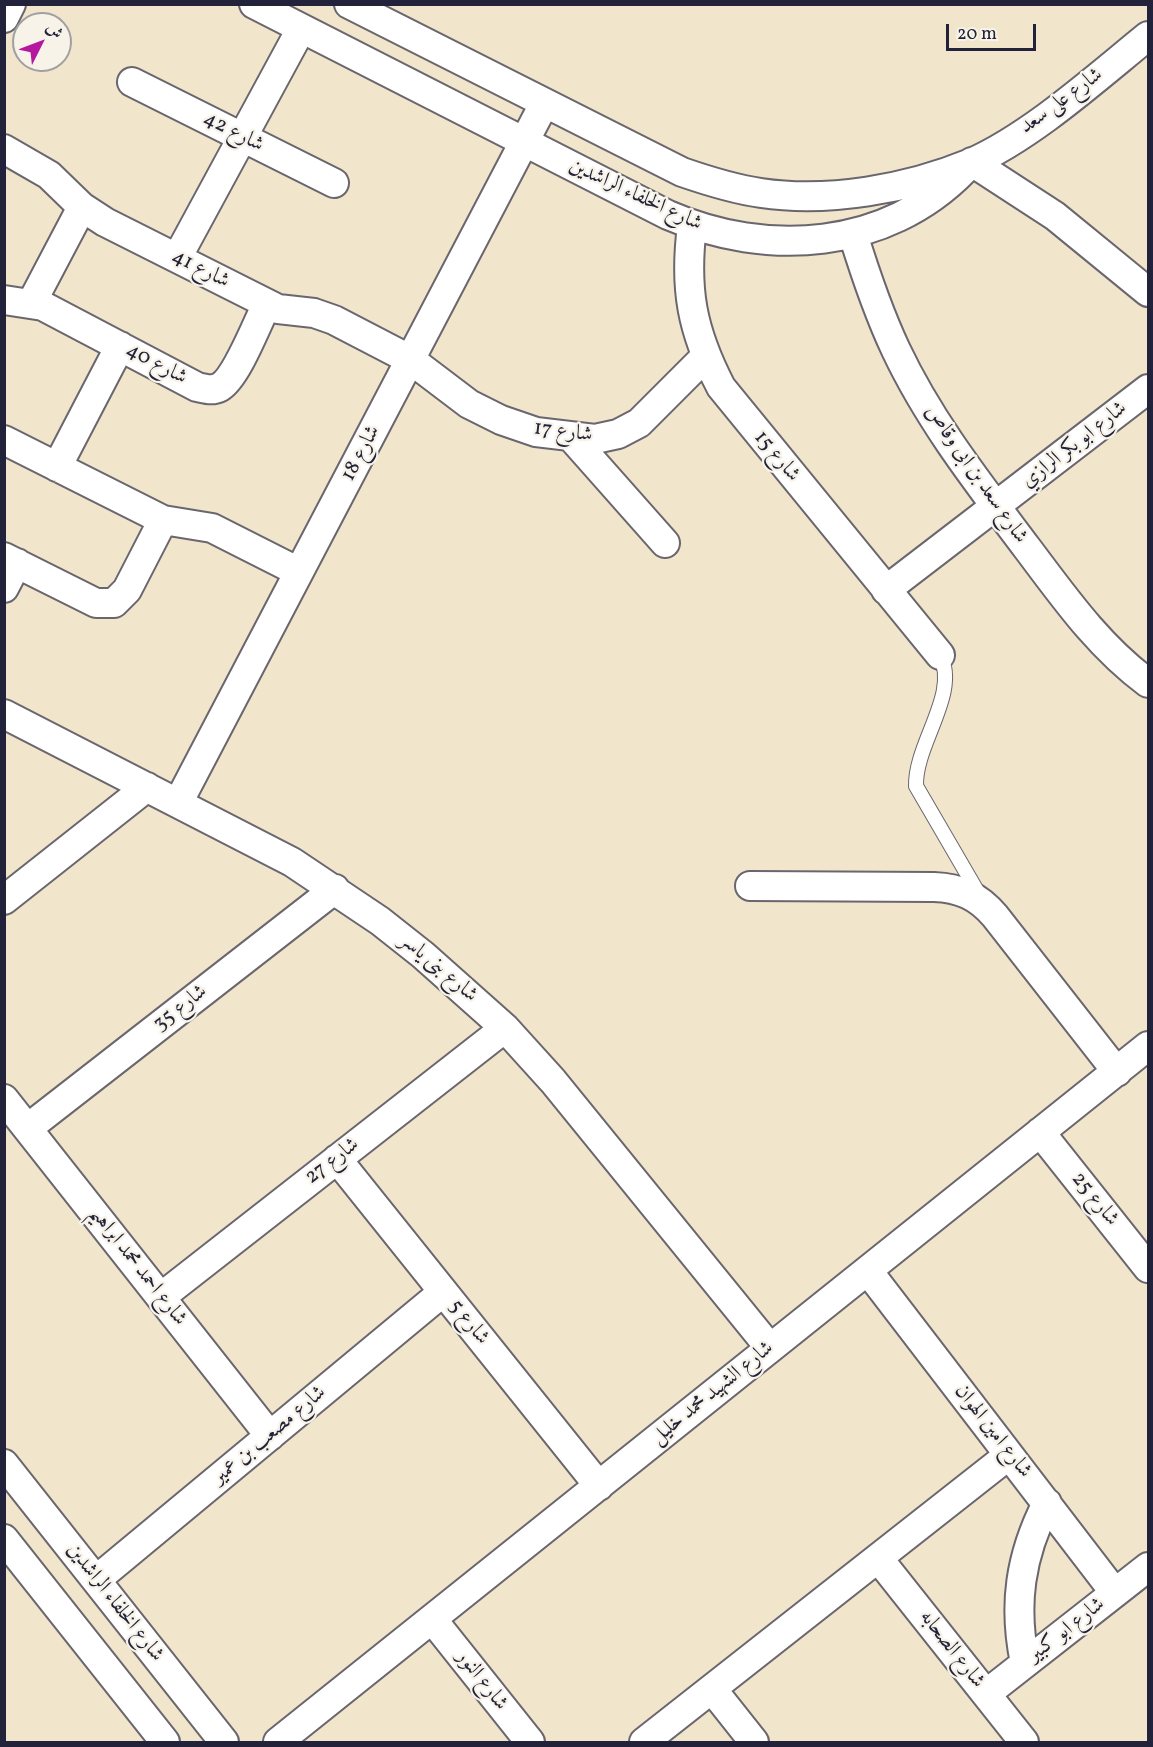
<!DOCTYPE html>
<meta charset="utf-8">
<style>
body{margin:0}
#map{position:relative;width:1153px;height:1747px;overflow:hidden;background:#f1e5cc;font-family:Vollkorn,Amiri,serif}
canvas{display:block}
.frame{position:absolute;inset:0;border:6px solid #22223b;pointer-events:none}
.north{position:absolute;left:12px;top:12px;width:60px;height:60px;box-sizing:border-box;background:#f7f3e8;border:2px solid #a29fa3;border-radius:50%;rotate:48deg;font-size:16px;font-weight:700;line-height:24px;text-align:center;color:#22223b}
.north::after{content:'';display:block;margin:auto;width:21px;height:27px;background:#b5179e;clip-path:polygon(50% 0,100% 100%,50% 72%,0 100%)}
.scale{position:absolute;left:946px;top:24px;width:90px;height:27px;box-sizing:border-box;border:3px solid #22223b;border-top:0;padding-left:8px;font-size:18px;line-height:21px;white-space:nowrap;color:#22223b;-webkit-text-stroke:4px #f7f3e8;paint-order:stroke}
</style>
<div id="map">
<canvas width="1153" height="1747"></canvas>
<div class="frame"></div>
<div class="north">ش</div>
<div class="scale">20 m</div>
</div>
<script>
const ctx = document.querySelector('canvas').getContext('2d');
ctx.lineJoin = 'round';
function trace(path, color, width, dash) { ctx.strokeStyle = color; ctx.lineWidth = width; ctx.lineCap = dash ? 'butt' : 'round'; ctx.setLineDash(dash || []); ctx.stroke(path); }
function drawText(font, color, halo, rows, align = 'center') {
  ctx.font = font + ' Vollkorn,Amiri,serif'; ctx.lineWidth = 4.5; ctx.setLineDash([]); ctx.textBaseline = 'middle'; ctx.strokeStyle = halo; ctx.fillStyle = color; for (const [text, x, y, turn = 0] of rows) {
    ctx.save(); ctx.translate(x, y); ctx.rotate((+turn || 0) * Math.PI / 180); ctx.textAlign = isNaN(turn) ? turn : align; if (halo) ctx.strokeText(text, 0, 0); ctx.fillText(text, 0, 0); ctx.restore();
  }
}
const lane = new Path2D(`
 M940 655C960 694 915 743 916 786L980 896`);
const street = new Path2D(`
 M254 4 668 215C767 258 886 250 964 170
 M349 4 682 172C708 181 733 189 761 193 828 203 908 189 971 163 1032 136 1096 78 1148 36
 M4 18 11 4
 M132 82 334 183
 M4 149 49 175 82 207 105 222 278 309 314 313 334 320 411 360 469 404 501 420 536 432 595 439 618 434 639 423 705 357
 M972 162 1055 216 1148 292
 M692 226C684 289 692 331 721 387L940 655
 M853 234C865 273 878 312 896 350 930 422 979 484 1027 548 1064 597 1098 646 1148 683
 M177 258 301 29
 M4 300 43 306 197 387C205 389 213 391 220 387 237 377 257 323 267 304
 M32 302 82 207
 M572 438 665 543
 M4 440 163 520 212 528 299 572
 M57 467 120 346
 M4 557 96 603H114L127 590 163 520
 M4 588 17 563
 M886 590 1148 389
 M4 714 292 862 380 921 423 955 505 1028 553 1081 770 1348
 M178 803 544 104
 M750 886 934 887C960 888 978 896 995 916L1117 1072
 M4 900 147 787
 M4 1099 270 1436
 M28 1128 335 889
 M1040 1132 1148 1268
 M337 1159 599 1486
 M868 1271 1115 1593
 M161 1297 505 1028
 M4 1464 224 1742
 M4 1539 165 1742
 M878 1558 1024 1742
 M96 1580 443 1292
 M432 1619 530 1742
 M1025 1663C1013 1605 1020 1556 1047 1503
 M712 1689 754 1742
 M986 1694 1148 1567
 M278 1742 1148 1046
 M644 1742 1009 1455`);
const streetNames = [
 ["شارع على سعد",1062,102,-36],
 ["شارع 42",233,133,27],
 ["شارع الخلفاء الراشدين",635,196,25],
 ["شارع 41",200,270,27],
 ["شارع 40",156,365,28],
 ["شارع 17",563,433,7],
 ["شارع ابو بكر الرازي",1075,446,-38],
 ["شارع 18",362,454,-62],
 ["شارع 15",776,457,50],
 ["شارع سعد بن ابى وقاص",975,475,55],
 ["شارع بنى ياسر",438,969,40],
 ["شارع 35",181,1009,-38],
 ["شارع 27",333,1162,-38],
 ["شارع 25",1094,1200,51],
 ["شارع احمد محمد ابراهيم",137,1267,52],
 ["شارع 5",468,1323,51],
 ["شارع الشهيد محمد خليل",713,1394,-39],
 ["شارع امين الهوان",992,1432,52],
 ["شارع مصعب بن عمير",270,1436,-40],
 ["شارع الخلفاء الراشدين",114,1603,52],
 ["شارع ابو كبير",1067,1631,-38],
 ["شارع الصحابه",951,1650,52],
 ["شارع النور",481,1681,52]
];
trace(lane, '#6a666e', 16);
trace(street, '#6a666e', 32);
trace(lane, '#fff', 14);
trace(street, '#fff', 28);
drawText('21px', '#22223b', '#f7f3e8', streetNames);
</script>
